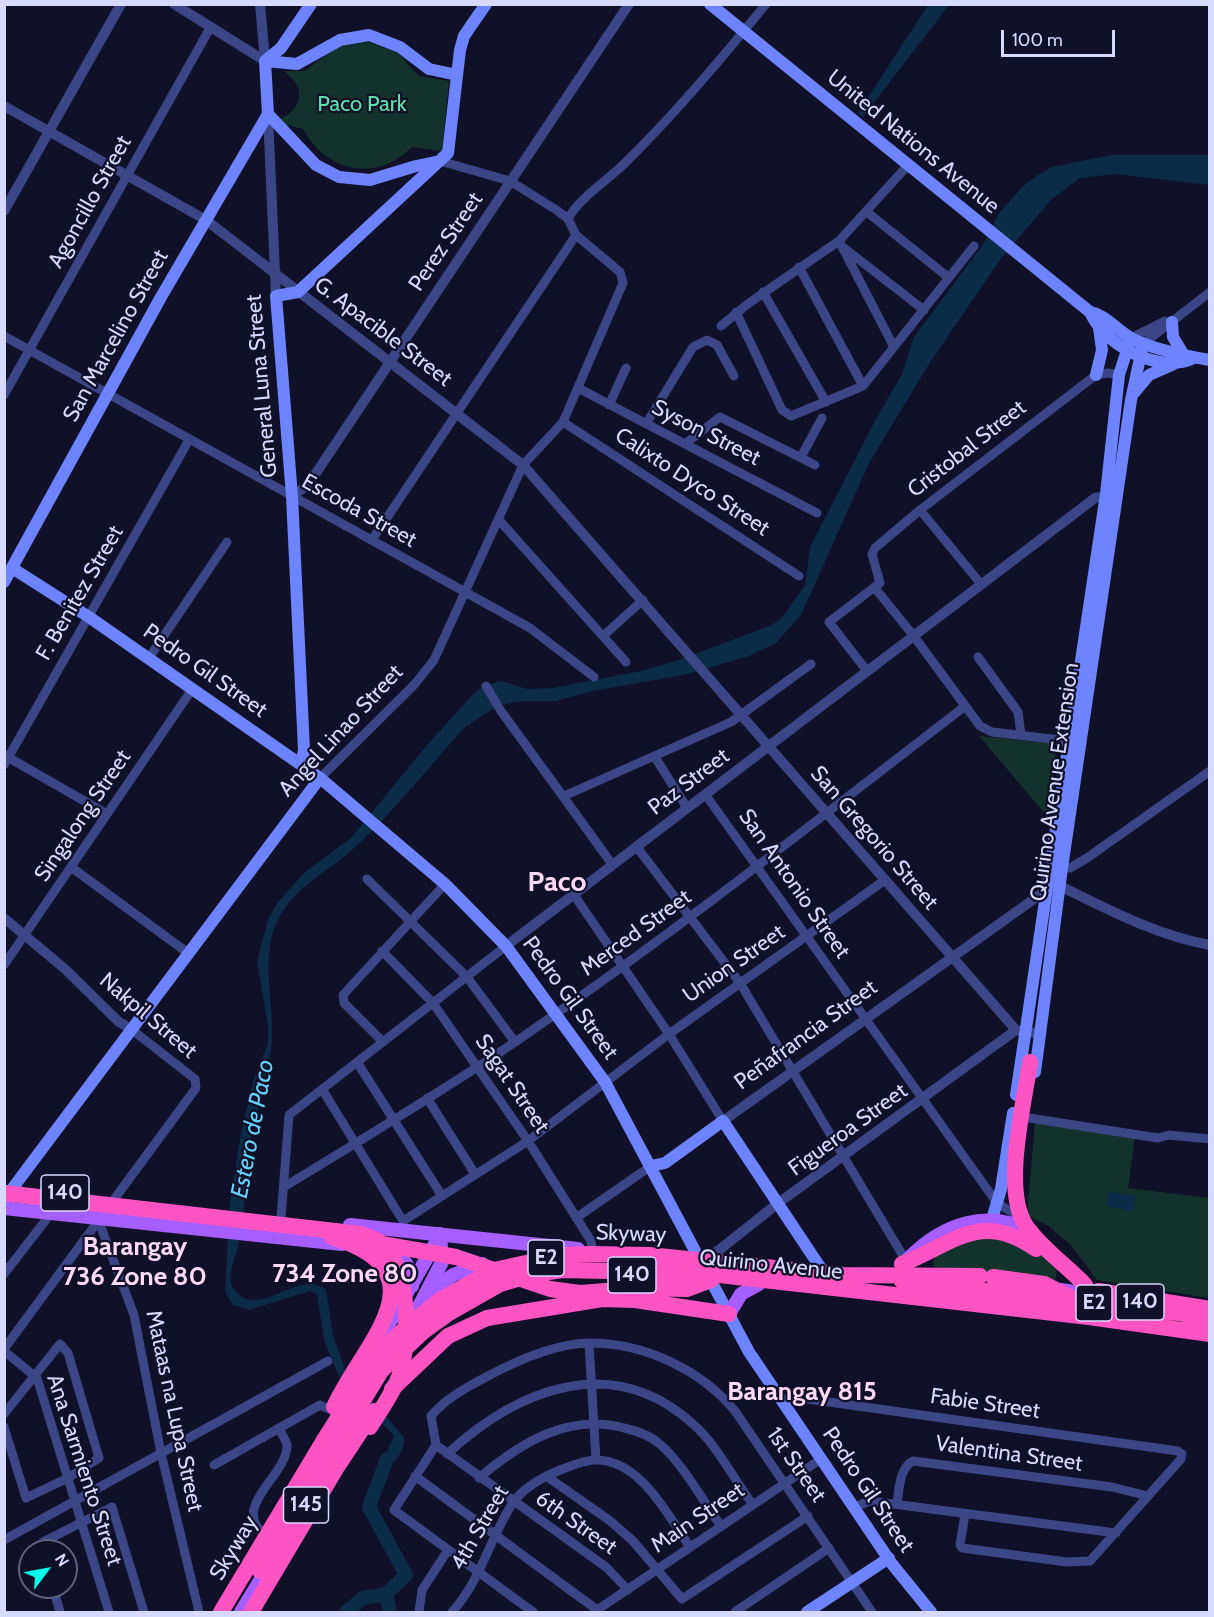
<!DOCTYPE html>
<meta charset="utf-8">
<style>
body{margin:0}
#map{position:relative;width:1214px;height:1617px;overflow:hidden;background:#101028;font-family:Cabin,sans-serif}
canvas{display:block}
.frame{position:absolute;inset:0;border:6px solid #d7d9ff;pointer-events:none}
.north{position:absolute;left:18px;top:1539px;width:60px;height:60px;box-sizing:border-box;background:#101028;border:2px solid #60607e;border-radius:50%;rotate:58deg;font-size:16px;font-weight:700;line-height:24px;text-align:center;color:#d7d9ff}
.north::after{content:'';display:block;margin:auto;width:21px;height:27px;background:#04feea;clip-path:polygon(50% 0,100% 100%,50% 72%,0 100%)}
.scale{position:absolute;left:1001px;top:30px;width:114px;height:27px;box-sizing:border-box;border:3px solid #d7d9ff;border-top:0;padding-left:8px;font-size:18px;line-height:21px;white-space:nowrap;color:#d7d9ff;-webkit-text-stroke:4px #101028;paint-order:stroke}
</style>
<div id="map">
<canvas width="1214" height="1617"></canvas>
<div class="frame"></div>
<div class="north">N</div>
<div class="scale">100 m</div>
</div>
<script>
const ctx = document.querySelector('canvas').getContext('2d');
ctx.lineJoin = 'round';
function fill(path, color) { ctx.fillStyle = color; ctx.fill(path, 'evenodd'); }
function trace(path, color, width, dash) { ctx.strokeStyle = color; ctx.lineWidth = width; ctx.lineCap = dash ? 'butt' : 'round'; ctx.setLineDash(dash || []); ctx.stroke(path); }
function drawText(font, color, halo, rows, align = 'center') {
  ctx.font = font + ' Cabin,sans-serif'; ctx.lineWidth = 4.5; ctx.setLineDash([]); ctx.textBaseline = 'middle'; ctx.strokeStyle = halo; ctx.fillStyle = color; for (const [text, x, y, turn = 0] of rows) {
    ctx.save(); ctx.translate(x, y); ctx.rotate((+turn || 0) * Math.PI / 180); ctx.textAlign = isNaN(turn) ? turn : align; if (halo) ctx.strokeText(text, 0, 0); ctx.fillText(text, 0, 0); ctx.restore();
  }
}
const green = new Path2D(`
 M368 42 398 53 419 76 449 81 442 151 412 147C377 183 326 172 303 129L278 123 277 120C294 115 307 97 294 81 291 77 287 75 285 71H305L336 47Z
 M979 736 1057 744 1047 816Z
 M1035 1121 1135 1136 1128 1188 1209 1198V1298L1097 1280 1070 1244 1047 1225 1027 1216Z
 M965 1237 1026 1240 1057 1269 1055 1283 933 1267 935 1255Z`);
const water = new Path2D(`
 M928 5H949L863 117 858 113Z
 M1111 155H1209V185L1115 174 1080 178 1052 199 1002 257 929 364 869 463 801 615 776 643 749 656 684 675 593 691 556 701H523L499 705 465 727C428 768 392 814 351 851 328 871 300 885 283 911 253 956 281 1011 269 1062 263 1087 257 1112 251 1137 244 1174 247 1213 237 1250 234 1262 226 1277 234 1289 257 1323 300 1266 326 1290L333 1335 346 1372 404 1437C406 1453 391 1464 381 1476L383 1460 394 1436 341 1381 324 1340 317 1294 310 1291 249 1310 233 1305 225 1292 230 1202 241 1133 254 1079 268 1043V1026L257 961 269 917 278 902 305 872 351 838 426 746 476 691 486 685 502 681 527 689 553 688 640 671 679 660 769 626 781 619 805 585 810 547 877 417 902 374 914 337 984 243 999 213 1024 185 1038 175 1052 167Z
 M1108 1192 1136 1196 1133 1211 1106 1206Z`);
const river = new Path2D(`
 M386 1594 406 1575 369 1507 387 1459
 M386 1594 390 1612
 M346 1612 363 1598 386 1594`);
const minor = new Path2D(`
 M867 212 949 278
 M568 219C577 200 609 179 624 164 675 114 721 59 766 4
 M839 241 894 347
 M844 248 924 310
 M799 267 863 386
 M763 292 826 402
 M736 312 782 410 791 416 863 386 974 246
 M721 326 749 303 839 241 909 164
 M4 336 530 628 594 677
 M1131 338 1165 321
 M1143 344 1210 292
 M578 388 817 513
 M4 395 210 28
 M609 405 626 368
 M563 422 799 576
 M646 424 693 347 707 340 717 345 734 376
 M685 444 720 417 815 465
 M801 457 822 418
 M920 510 981 584
 M499 520 626 662
 M372 540 576 235
 M874 587 913 635 980 726 992 732 1069 741
 M603 636 643 600
 M978 657 1018 712 1021 735
 M149 658 227 542
 M867 671 829 622 880 583 872 554 875 548 920 510 1096 375 1108 373 1119 375
 M486 686 501 711 612 864
 M4 755 107 814
 M655 757 687 808
 M4 765 189 440
 M320 778 414 685 434 660 523 465 563 422 623 283 620 272 576 235 568 219 558 211 510 181 440 161
 M705 794 997 1203 1018 1216
 M564 796 731 722 811 664
 M636 846 740 983 906 1261
 M71 867 188 953
 M1062 868H1070L1087 858 1210 771
 M367 879 467 977 515 1042
 M574 895 669 1034 723 1121
 M382 951 433 1003 528 1141 591 1241 592 1250
 M4 965 193 688
 M383 1042 344 1003 343 995 445 884
 M357 1062 442 1196
 M322 1089 403 1221V1226
 M427 1098 475 1174
 M1029 1118 1158 1138 1169 1135 1210 1139
 M284 1187C362 1139 442 1092 518 1040 672 935 817 820 964 707
 M281 1218 289 1115 506 946
 M576 1218 651 1166
 M403 1221 528 1141 669 1034 885 880
 M99 1222 134 1315 161 1453 199 1612
 M4 1274 52 1212
 M589 1343 596 1460
 M4 1349 196 1088 195 1079 131 1029
 M4 1351 37 1378 109 1612
 M782 1401 793 1397 1178 1451 1182 1454 1181 1459 1090 1561 1067 1562 962 1548 960 1545 965 1514
 M4 1414 60 1344 68 1353 99 1458 68 1478 26 1498 4 1427
 M436 1445 394 1510 533 1612
 M447 1454C517 1390 611 1350 693 1424 717 1445 733 1478 753 1505
 M214 1465 320 1405 335 1412
 M415 1476 600 1612
 M546 1476 609 1520 633 1541 682 1599 808 1516
 M479 1478C520 1443 568 1413 624 1428 638 1431 650 1435 661 1445 685 1467 702 1500 721 1526
 M897 1504C899 1491 899 1468 913 1461L1112 1487 1148 1496
 M854 1507 870 1501 1116 1533
 M264 1534C230 1506 288 1475 287 1445 286 1440 281 1433 279 1428
 M4 1540 328 1361
 M42 1551 40 1546 43 1542 112 1507 144 1612
 M53 1587 60 1612
 M628 1590 606 1567 436 1445 431 1416C446 1398 466 1388 486 1377 516 1361 556 1343 590 1343 645 1343 701 1370 735 1411L872 1612
 M597 1610 821 1459
 M419 1612 422 1590 448 1550
 M452 1612C480 1582 490 1538 512 1504 524 1487 541 1478 560 1470 571 1466 584 1460 596 1460 641 1460 668 1516 690 1547
 M735 1612 829 1548`);
const tertiary = new Path2D(`
 M174 4 265 61
 M260 4 265 61
 M4 106 206 220 523 465 1016 1030 1041 1034
 M268 114 276 296
 M4 211 121 4
 M292 496 308 485 629 4
 M4 918 65 969 119 1022 131 1029
 M506 946 1095 498 1112 495
 M723 1121 1048 889 1060 886C1109 910 1156 935 1210 945
 M704 1262 777 1204 1016 1030`);
const secondary = new Path2D(`
 M710 4 1090 312C1104 345 1160 375 1194 358
 M265 61 297 64 340 40 369 35 400 47 429 69 457 75
 M265 61 281 48 311 4
 M265 61 268 114
 M268 114 316 165 339 177 370 180 416 166 440 161
 M1090 312C1107 315 1117 331 1133 339 1149 348 1191 357 1210 360
 M1172 322 1173 337 1182 352
 M1096 375 1102 350 1099 328
 M1134 393 1149 375 1174 364
 M12 568 89 617 320 778 445 884 506 946 605 1082 749 1352 892 1564 931 1612
 M4 582 161 297 268 114
 M301 765 304 750 292 496 276 296 298 292 448 153 460 50 464 36 486 4
 M1035 1072 1062 868 1131 400 1143 344
 M1016 1095 1106 494 1119 375 1131 338
 M651 1166 665 1163 723 1121 822 1270
 M6 1197 320 778
 M992 1219 1001 1189 1013 1113
 M807 1612 889 1558`);
const primary = new Path2D(`
 M4 1208 342 1244
 M350 1225 578 1249
 M388 1249C404 1257 413 1268 412 1286
 M909 1258C943 1224 987 1208 1032 1232
 M1061 1290 1107 1297
 M431 1292 453 1275 482 1264
 M729 1314 741 1294 759 1284
 M412 1320 442 1262 440 1234
 M383 1334 435 1244
 M241 1612 271 1563`);
const motorway = new Path2D(`
 M902 1264C954 1243 981 1210 1036 1249
 M993 1277 1044 1284
 M902 1281 979 1290
 M642 1288 687 1289 711 1280
 M1098 1291 1210 1309
 M392 1389 448 1336 487 1318 602 1299 635 1300 729 1314
 M260 1571 334 1448
 M221 1612 324 1440
 M251 1612 337 1467 374 1411`);
const motorwayBridge = new Path2D(`
 M1030 1062C1024 1104 1002 1190 1026 1226 1041 1248 1066 1265 1085 1285
 M4 1193 361 1234C366 1236 373 1238 378 1241 411 1265 410 1340 400 1374 394 1392 380 1411 370 1427
 M332 1237C447 1273 363 1343 334 1407
 M376 1243 456 1257 550 1289 580 1293 632 1289 684 1277
 M1044 1284 1070 1297
 M979 1290 1179 1313 1210 1319
 M324 1440 373 1363 393 1339 440 1300 494 1270 562 1255 592 1254 649 1255 843 1275 980 1276
 M334 1448 381 1371 424 1331 449 1313 500 1284 534 1274 563 1270 702 1273 1089 1317 1210 1334`);
const shields = [
 [65,1193,48],
 [546,1258,36],
 [632,1275,48],
 [1140,1302,48],
 [1094,1303,36],
 [306,1505,45]
];
const shieldNames = [
 ["140",65,1193],
 ["E2",546,1258],
 ["140",632,1275],
 ["140",1140,1302],
 ["E2",1094,1303],
 ["145",306,1505]
];
const parkNames = [
 ["Paco Park",362,105]
];
const streetNames = [
 ["United Nations Avenue",913,142,39],
 ["Agoncillo Street",90,202,-61],
 ["Perez Street",446,242,-56],
 ["G. Apacible Street",383,332,37],
 ["San Marcelino Street",116,336,-61],
 ["General Luna Street",262,386,-95],
 ["Syson Street",706,433,27],
 ["Cristobal Street",967,449,-38],
 ["Calixto Dyco Street",692,482,33],
 ["Escoda Street",359,511,29],
 ["F. Benitez Street",80,593,-60],
 ["Pedro Gil Street",205,671,35],
 ["Angel Linao Street",341,731,-47],
 ["Paz Street",689,782,-37],
 ["Quirino Avenue Extension",1055,782,-82],
 ["Singalong Street",83,816,-56],
 ["San Gregorio Street",874,838,49],
 ["San Antonio Street",794,884,55],
 ["Merced Street",636,933,-36],
 ["Union Street",734,964,-35],
 ["Pedro Gil Street",570,998,54],
 ["Nakpil Street",148,1016,40],
 ["Peñafrancia Street",806,1035,-36],
 ["Sagat Street",512,1084,56],
 ["Figueroa Street",848,1130,-36],
 ["Skyway",631,1234,2],
 ["Quirino Avenue",771,1265,6],
 ["Fabie Street",985,1404,8],
 ["Mataas na Lupa Street",174,1411,78],
 ["Valentina Street",1009,1454,8],
 ["1st Street",796,1465,55],
 ["Ana Sarmiento Street",84,1470,72],
 ["Pedro Gil Street",868,1490,56],
 ["Main Street",698,1518,-34],
 ["6th Street",576,1523,35],
 ["4th Street",480,1528,-60],
 ["Skyway",234,1548,-59]
];
const waterNames = [
 ["Estero de Paco",253,1129,-79]
];
const quarterNames = [
 ["Barangay",135,1247],
 ["736 Zone 80",135,1277],
 ["734 Zone 80",345,1274],
 ["Barangay 815",802,1392]
];
const districtNames = [
 ["Paco",557,883]
];
fill(green, '#13322b');
fill(water, '#0b2b46');
trace(river, '#0b2b46', 14);
trace(minor, '#3b4686', 9);
trace(tertiary, '#3b4686', 10);
trace(secondary, '#6e84fe', 12);
trace(primary, '#a65efe', 14);
trace(motorway, '#fe53c3', 16);
trace(motorwayBridge, '#fe53c3', 16);
for (const [x, y, w] of shields) { const box = new Path2D(); box.roundRect(x - w / 2, y - 18, w, 36, 4.5); ctx.fillStyle = '#101028'; ctx.fill(box); trace(box, '#d7d9ff', 1.5); }
drawText('bold 21px', '#d7d9ff', null, shieldNames);
drawText('22px', '#62e0aa', '#101028', parkNames);
drawText('22px', '#d7d9ff', '#101028', streetNames);
drawText('italic 24px', '#65d2fe', '#101028', waterNames);
drawText('bold 26px', '#ffd9f8', '#101028', quarterNames);
drawText('bold 28px', '#ffd9f8', '#101028', districtNames);
</script>
